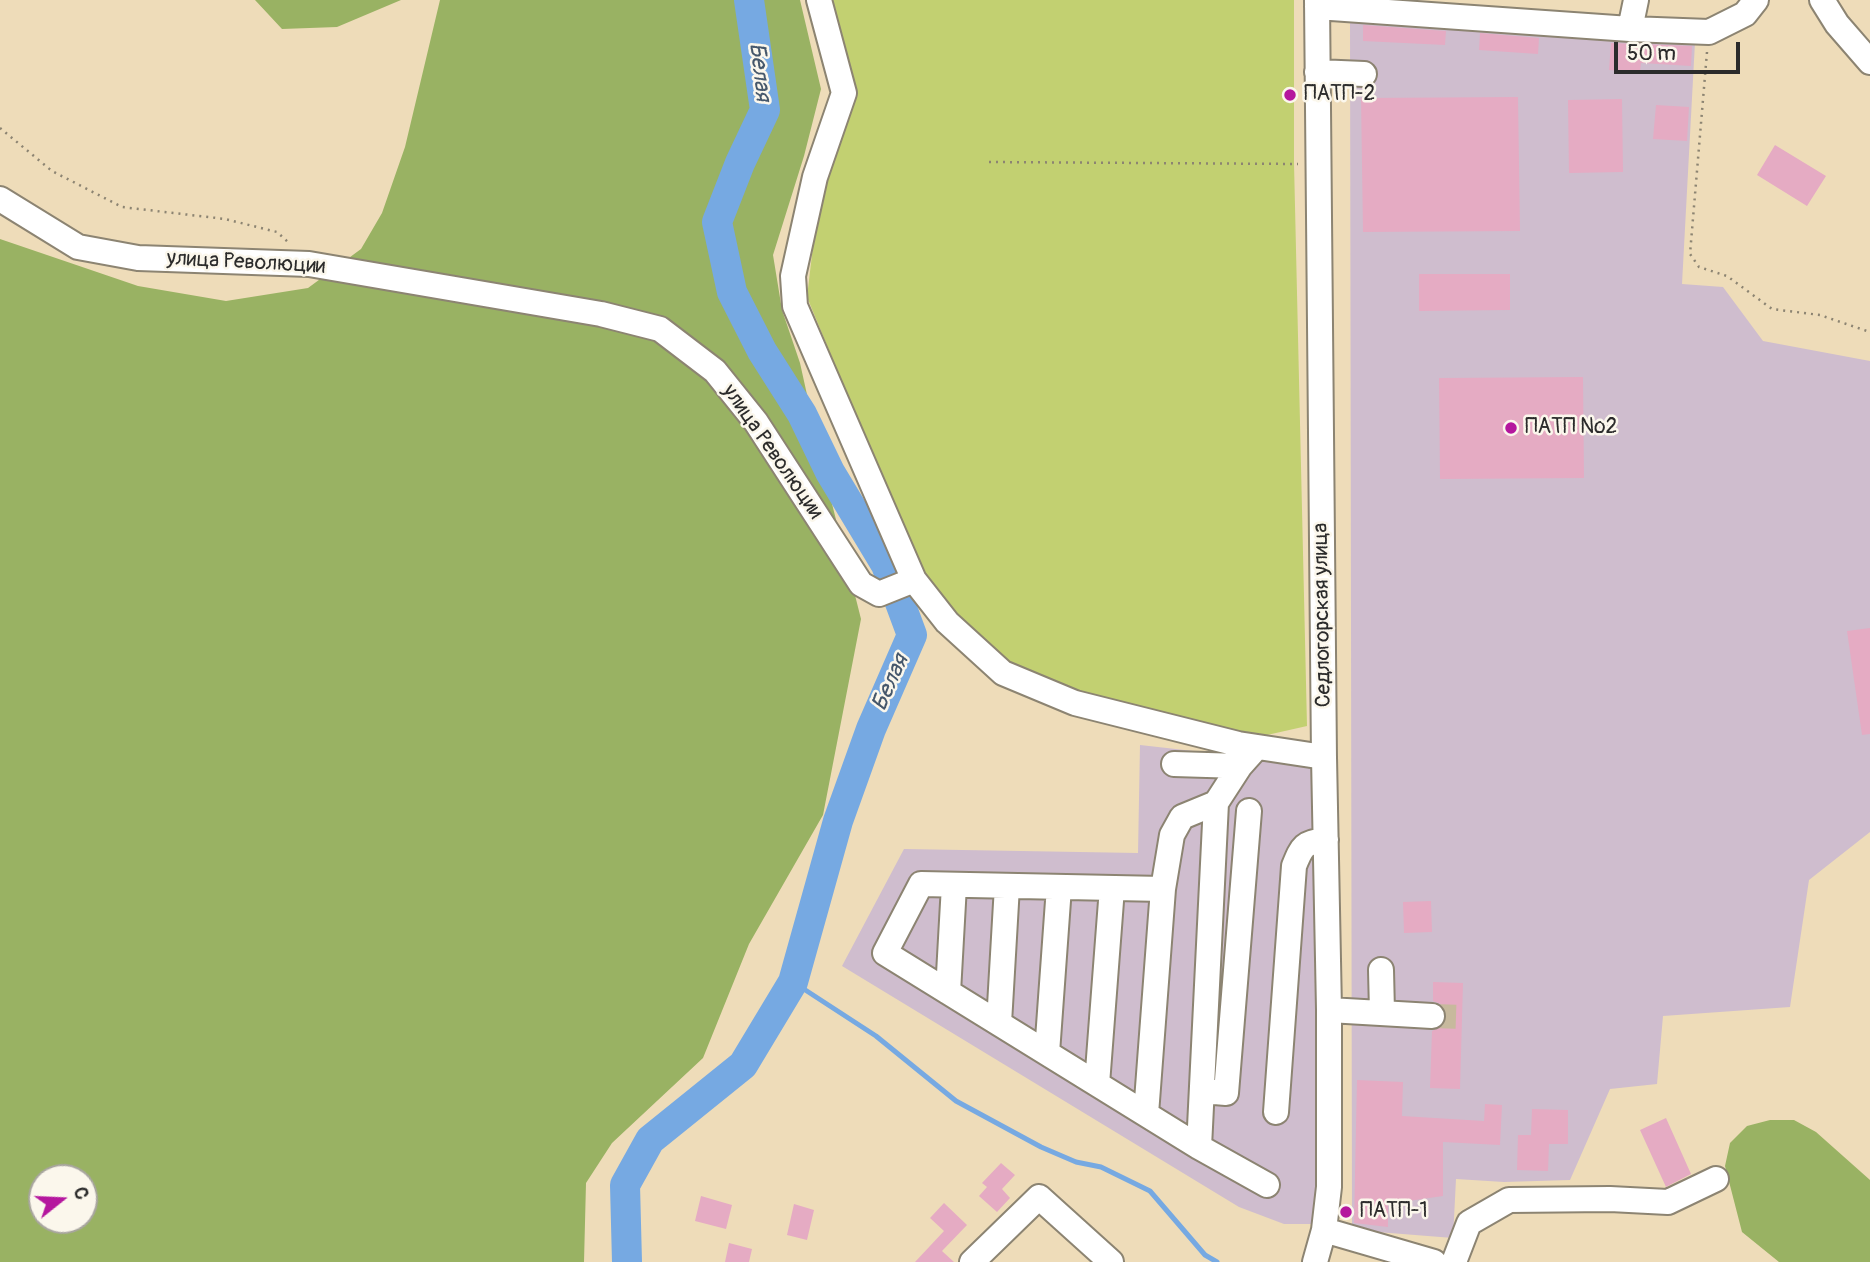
<!DOCTYPE html>
<meta charset="utf-8">
<style>
body{margin:0}
#map{position:relative;width:1870px;height:1262px;overflow:hidden;background:#eedcb9;font-family:Pangolin,sans-serif}
canvas{display:block}
.north{position:absolute;left:28px;top:1164px;width:70px;height:70px;box-sizing:border-box;background:#fbf7ec;border:2px solid #a8a59f;border-radius:50%;rotate:72deg;font-size:19px;font-weight:700;line-height:28px;text-align:center;color:#2b2b2b}
.north::after{content:'';display:block;margin:auto;width:24px;height:32px;background:#b5179e;clip-path:polygon(50% 0,100% 100%,50% 72%,0 100%)}
.scale{position:absolute;left:1614px;top:42px;width:126px;height:32px;box-sizing:border-box;border:4px solid #2b2b2b;border-top:0;padding-left:9px;font-size:21px;line-height:24px;white-space:nowrap;color:#2b2b2b;-webkit-text-stroke:5px #fbf7ec;paint-order:stroke}
</style>
<div id="map">
<canvas width="1870" height="1262"></canvas>
<div class="north">С</div>
<div class="scale">50 m</div>
</div>
<script>
const ctx = document.querySelector('canvas').getContext('2d');
ctx.lineJoin = 'round';
function fill(path, color) { ctx.fillStyle = color; ctx.fill(path, 'evenodd'); }
function trace(path, color, width, dash) { ctx.strokeStyle = color; ctx.lineWidth = width; ctx.lineCap = dash ? 'butt' : 'round'; ctx.setLineDash(dash || []); ctx.stroke(path); }
function drawText(font, color, halo, rows, align = 'center') {
  ctx.font = font + ' Pangolin,sans-serif'; ctx.lineWidth = 5; ctx.setLineDash([]); ctx.textBaseline = 'middle'; ctx.strokeStyle = halo; ctx.fillStyle = color; for (const [text, x, y, turn = 0] of rows) {
    ctx.save(); ctx.translate(x, y); ctx.rotate((+turn || 0) * Math.PI / 180); ctx.textAlign = isNaN(turn) ? turn : align; if (halo) ctx.strokeText(text, 0, 0); ctx.fillText(text, 0, 0); ctx.restore();
  }
}
const industrial = new Path2D(`
 M1350 18 1695 42 1682 284 1723 287 1763 341 1870 361V832L1809 880 1790 1007 1663 1016 1657 1084 1610 1089 1570 1180 1504 1182 1456 1179 1453 1238 1352 1230Z
 M1140 745 1238 756 1313 768 1317 1224H1284L1239 1207 842 966 904 849 1138 853Z`);
const green = new Path2D(`
 M825 0H1294V163L1307 726 1267 735 1227 729 1071 689 1011 666 934 593 906 541 887 491 807 297 816 221 833 144 852 90Z`);
const forest = new Path2D(`
 M255 0H401L337 27 282 29Z
 M440 0H800L821 89 804 156 773 255 782 310 800 363 825 476 861 619 823 815 749 944 703 1058 612 1143 586 1183 584 1262H0V239L138 286 226 301 308 288 361 249 382 213 405 147ZM42 1178H84V1220H42Z
 M1770 1120H1794L1816 1132 1870 1180V1262H1779L1742 1232 1725 1166 1730 1143 1747 1126Z`);
const stream = new Path2D(`
 M793 982 876 1036 956 1101 1041 1147 1076 1162 1101 1167 1150 1191 1205 1255 1217 1262`);
const river = new Path2D(`
 M627 1262 625 1185 650 1140 743 1065 793 982 838 821 871 729 912 635 886 565 830 472 802 414 762 351 732 292 717 222 740 163 765 110 749 0`);
const building = new Path2D(`
 M1363 25 1446 31 1445 45 1363 41Z
 M1480 33 1539 38 1538 54 1479 50Z
 M1611 43 1692 46 1691 66 1641 63 1640 72 1609 70Z
 M1518 97 1520 231 1363 232 1361 98Z
 M1622 99 1623 172 1569 173 1568 100Z
 M1656 105 1689 107 1687 141 1653 139Z
 M1775 145 1826 176 1807 206 1757 175Z
 M1419 274H1510V310L1419 311Z
 M1583 377 1584 478 1440 479 1439 378Z
 M1870 628V734L1862 735 1847 631Z
 M1431 901 1432 932 1404 933 1403 902Z
 M1433 982 1463 983 1460 1089 1430 1088 1432 1031 1444 1025 1447 1016 1441 1004 1433 1001Z
 M1357 1080 1403 1082 1402 1116 1484 1121 1485 1104 1502 1105 1500 1145 1443 1142V1196L1388 1204V1227L1354 1223Z
 M1532 1109 1568 1110V1144H1549L1548 1171 1517 1170 1518 1135H1531Z
 M1666 1118 1691 1174 1666 1187 1640 1130Z
 M1001 1163 1015 1175 1002 1189 1010 1198 997 1212 979 1196 987 1187 982 1183Z
 M701 1196 732 1205 726 1229 695 1221Z
 M944 1203 967 1225 942 1251 954 1262H915L944 1231 930 1218Z
 M794 1204 814 1210 807 1240 787 1235Z
 M729 1243 752 1249 749 1262H725Z`);
const minorTunnel = new Path2D(`
 M1432 1016 1462 1017`);
const path = new Path2D(`
 M1707 52 1690 254 1699 267 1727 276 1772 309 1820 315 1870 332
 M0 128 52 171 122 207 225 219 277 232 288 242
 M989 162 1298 164`);
const minor = new Path2D(`
 M819 0 844 93 815 177 793 276 795 306 914 580 947 622 1003 673 1075 703 1238 744 1324 757
 M1822 0 1837 24 1870 62
 M1317 7 1630 29 1709 32 1745 14 1756 0
 M1630 29 1636 0
 M1317 72 1364 74
 M0 199 78 247 138 258 309 264 601 314 660 329 715 371 756 422 861 584 879 594 914 580
 M1174 764 1240 766
 M1163 889 921 884 885 953 1199 1147 1267 1185
 M1381 970 1382 1012
 M948 992 954 885
 M1329 1010 1432 1016
 M999 1023 1007 886
 M1047 1053 1059 887
 M1097 1084 1112 888
 M1202 1091 1226 1093 1249 811
 M1276 1112 1294 866C1302 846 1304 842 1326 840
 M1146 1114 1163 889 1172 835 1182 817 1216 803
 M1199 1147 1216 803 1240 766 1257 747
 M1324 1230 1434 1262
 M972 1262 1039 1197 1111 1262
 M1315 1262 1324 1230 1329 1187V1010L1324 757 1317 0
 M1454 1262 1469 1223 1509 1200 1610 1199 1668 1202 1716 1179`);
const markers = [
 [1290,95,7,"#b5179e"],
 [1511,428,7,"#b5179e"],
 [1346,1212,7,"#b5179e"]
];
const poiNames = [
 ["ПАТП-2",1304,95],
 ["ПАТП №2",1525,428],
 ["ПАТП-1",1360,1212]
];
const streetNames = [
 ["улица Революции",246,263,3],
 ["улица Революции",772,452,55],
 ["Седлогорская улица",1323,615,-91]
];
const waterNames = [
 ["Белая",759,72,83],
 ["Белая",891,683,-66]
];
fill(industrial, '#cfbdce');
fill(green, '#c2d071');
fill(forest, '#99b263');
trace(stream, '#76a9e2', 5);
trace(river, '#76a9e2', 30);
fill(building, '#e5abc3');
trace(minorTunnel, '#c7b99d', 24, [24, 12]);
trace(minor, '#8c8472', 28);
trace(path, '#8c8472', 2.5, [2, 5]);
trace(minor, '#fff', 24);
for (const [x, y, r, color] of markers) { const dot = new Path2D(); dot.arc(x, y, r, 0, 2 * Math.PI); ctx.fillStyle = color; ctx.fill(dot); trace(dot, '#fbf7ec', 2.5); }
drawText('21px', '#2b2b2b', '#fbf7ec', poiNames, 'left');
drawText('21px', '#2b2b2b', '#fbf7ec', streetNames);
drawText('italic 23px', '#45576b', '#fbf7ec', waterNames);
</script>
